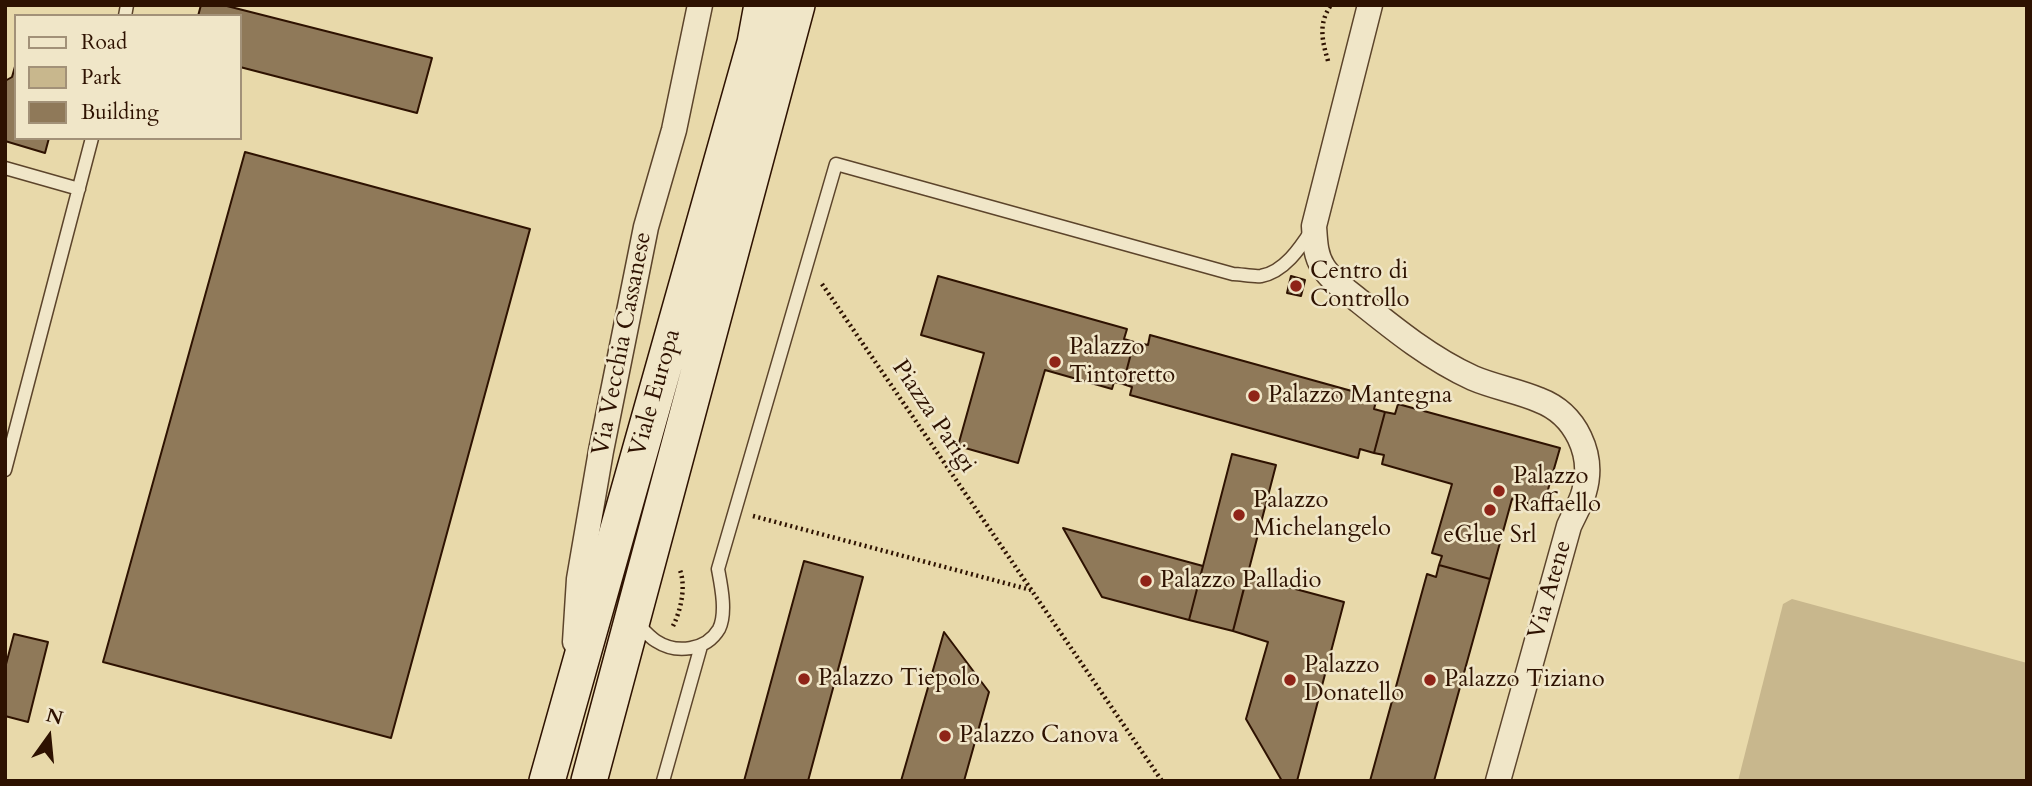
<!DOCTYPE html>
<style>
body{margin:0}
#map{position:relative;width:2032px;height:786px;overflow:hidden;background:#e8d9aa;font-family:Cardo,serif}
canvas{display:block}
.frame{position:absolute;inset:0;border:7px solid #2e1201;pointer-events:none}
.legend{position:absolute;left:14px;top:14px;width:228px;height:126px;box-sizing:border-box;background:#f0e6c8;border:2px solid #a29178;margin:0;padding:9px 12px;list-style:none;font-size:21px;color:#2e1201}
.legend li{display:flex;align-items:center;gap:14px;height:35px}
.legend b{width:35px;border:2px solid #a29178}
.north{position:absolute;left:14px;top:702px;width:70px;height:70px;-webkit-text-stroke:5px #f0e6c8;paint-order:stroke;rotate:15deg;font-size:19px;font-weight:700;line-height:28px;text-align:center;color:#2e1201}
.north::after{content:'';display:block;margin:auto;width:24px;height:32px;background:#2e1201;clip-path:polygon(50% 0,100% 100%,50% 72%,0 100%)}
</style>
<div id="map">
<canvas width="2032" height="786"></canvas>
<div class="frame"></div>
<ul class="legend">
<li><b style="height:9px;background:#f0e6c8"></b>Road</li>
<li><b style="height:19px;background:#c8b78d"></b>Park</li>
<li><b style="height:19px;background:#8f7959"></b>Building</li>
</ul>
<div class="north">N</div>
</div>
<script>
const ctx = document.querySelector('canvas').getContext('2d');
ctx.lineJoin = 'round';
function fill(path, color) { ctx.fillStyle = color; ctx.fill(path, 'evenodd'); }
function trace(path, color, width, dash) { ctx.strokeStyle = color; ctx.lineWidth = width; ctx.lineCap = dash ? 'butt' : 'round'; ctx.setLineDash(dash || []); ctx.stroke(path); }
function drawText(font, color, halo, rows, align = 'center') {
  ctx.font = font + ' Cardo,serif'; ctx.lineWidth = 5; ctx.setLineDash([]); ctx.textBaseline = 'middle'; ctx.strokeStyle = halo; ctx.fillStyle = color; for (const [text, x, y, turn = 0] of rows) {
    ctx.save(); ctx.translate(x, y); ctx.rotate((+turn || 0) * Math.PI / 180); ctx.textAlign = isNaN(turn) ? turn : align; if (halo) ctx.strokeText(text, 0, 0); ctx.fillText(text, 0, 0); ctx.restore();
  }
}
const green = new Path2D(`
 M1792 599 2027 663V781H1738L1783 604Z`);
const building = new Path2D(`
 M201 5H223L432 58 417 113 240 67V16H198Z
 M16 63V138H49L45 153 5 141V81L12 77Z
 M245 152 530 229 391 738 103 662Z
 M938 276 1127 329 1124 339 1134 342 1123 384 1114 382 1112 389 1045 370 1018 463 958 446 984 353 921 335Z
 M1291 276 1305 280 1301 296 1287 293Z
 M1150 335 1377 398 1374 409 1385 412 1374 453 1360 449 1358 458 1130 395 1132 387 1123 384 1134 342 1148 345Z
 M1398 404 1560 448 1543 507 1512 499 1490 579 1439 565 1442 556 1432 553 1452 484 1382 464 1384 455 1374 453 1385 412 1395 414Z
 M1232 454 1276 465 1233 631 1189 620Z
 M1063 528 1203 566 1189 620 1102 597Z
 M804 561 863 577 808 781H744Z
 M1439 565 1490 579 1434 781H1370L1427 574 1436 577Z
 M1247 576 1344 602 1297 781H1282L1246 719 1268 642 1233 631Z
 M944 632 989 692 964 781H901Z
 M14 634 48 642 28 722 5 716V668Z`);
const path = new Path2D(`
 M1328 61C1322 40 1318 24 1331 5
 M822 284 1162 781
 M753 516 1031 590
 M673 626C681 610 686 587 680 570`);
const lane = new Path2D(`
 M125 16 127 5
 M5 168 79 189
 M5 470 92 138
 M636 622C642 628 648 636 656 641 676 654 706 651 719 629 727 613 721 585 718 569L836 164 1233 274C1241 274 1253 277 1261 276 1284 272 1300 248 1311 231
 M663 781 701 646`);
const street = new Path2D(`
 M1370 5 1314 226C1315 240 1315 255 1323 267 1331 280 1347 291 1358 300 1394 329 1431 359 1473 378 1494 387 1518 391 1539 400 1576 414 1595 455 1584 492 1581 503 1574 515 1569 526L1498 781
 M575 642 579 579 601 451 646 227 674 130 700 5`);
const secondary = new Path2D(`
 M547 781 755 43 762 5
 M589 781 797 5`);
const markers = [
 [1296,286,7,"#8f2418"],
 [1055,362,7,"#8f2418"],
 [1254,396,7,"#8f2418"],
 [1499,491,7,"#8f2418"],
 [1490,510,7,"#8f2418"],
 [1239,515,7,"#8f2418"],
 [1146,581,7,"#8f2418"],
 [804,679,7,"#8f2418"],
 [1290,680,7,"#8f2418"],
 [1430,680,7,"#8f2418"],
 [945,736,7,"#8f2418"]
];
const poiNames = [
 ["Centro di",1310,272],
 ["Controllo",1310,300],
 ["Palazzo",1069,348],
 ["Tintoretto",1069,376],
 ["Palazzo Mantegna",1268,396],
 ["Palazzo",1513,477],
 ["Raffaello",1513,505],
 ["Palazzo",1253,501],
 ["Michelangelo",1253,529],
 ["eGlue Srl",1490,536,"center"],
 ["Palazzo Palladio",1160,581],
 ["Palazzo",1304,666],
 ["Donatello",1304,694],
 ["Palazzo Tiepolo",818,679],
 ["Palazzo Tiziano",1444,680],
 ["Palazzo Canova",959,736]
];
const streetNames = [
 ["Via Vecchia Cassanese",623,344,-79],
 ["Viale Europa",656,393,-74],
 ["Piazza Parigi",933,417,56],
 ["Via Atene",1551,590,-74]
];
fill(green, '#c8b78d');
fill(building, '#8f7959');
trace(building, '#2e1201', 2);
trace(lane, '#5c442b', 15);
trace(street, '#5c442b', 27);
trace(secondary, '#2e1201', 38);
trace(path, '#2e1201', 4.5, [2, 3.5]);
trace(lane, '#f0e6c8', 12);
trace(street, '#f0e6c8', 24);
trace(secondary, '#f0e6c8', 35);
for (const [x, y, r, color] of markers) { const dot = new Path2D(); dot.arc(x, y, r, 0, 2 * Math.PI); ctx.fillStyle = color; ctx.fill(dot); trace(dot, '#f0e6c8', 2.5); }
drawText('24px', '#2e1201', '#f0e6c8', poiNames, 'left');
drawText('24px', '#2e1201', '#f0e6c8', streetNames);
</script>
